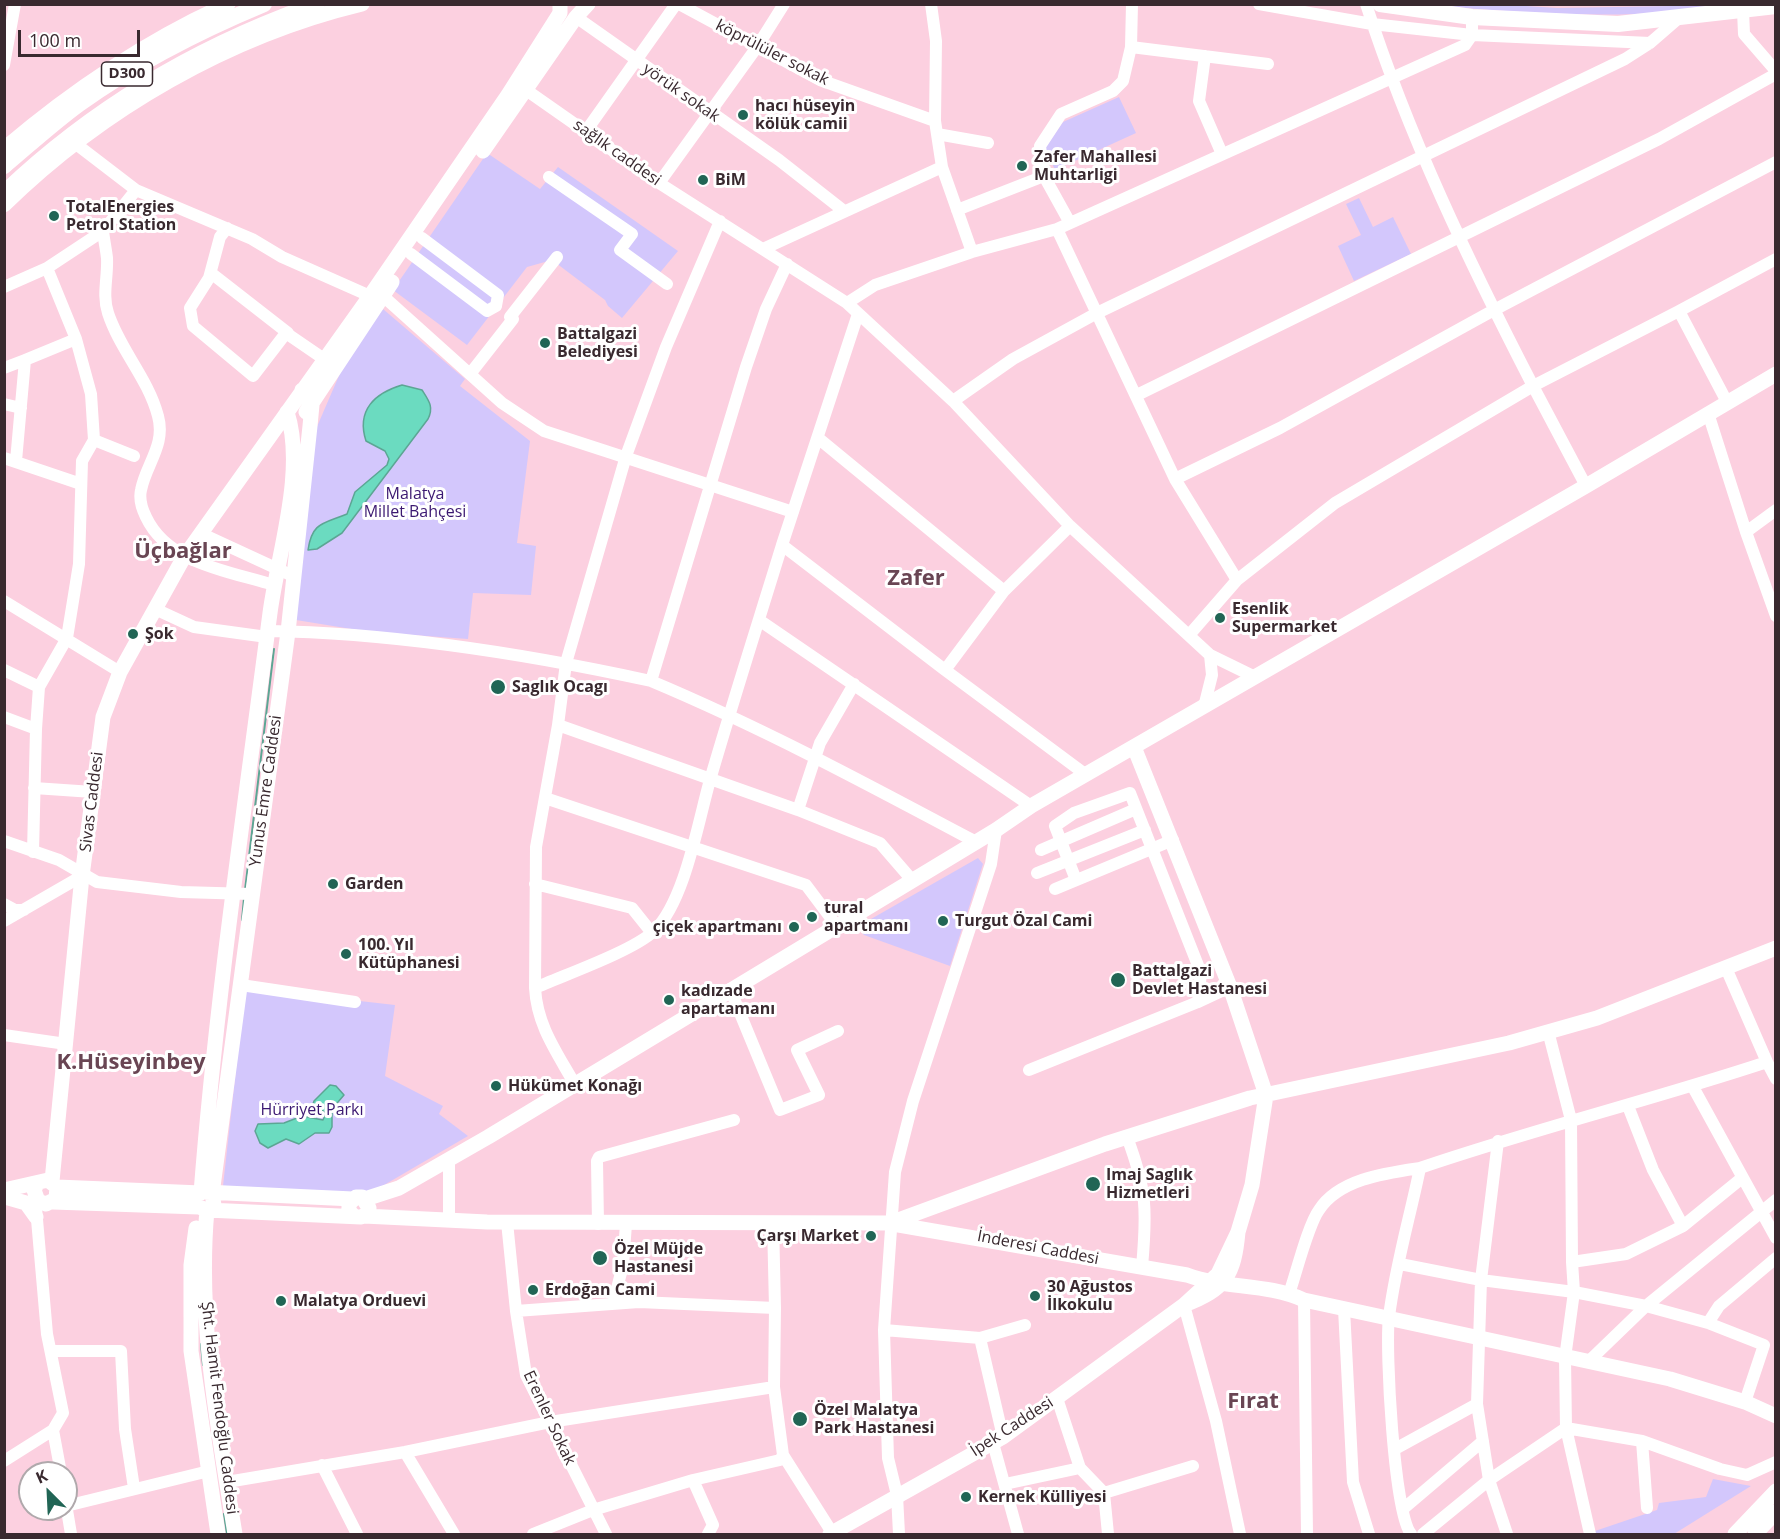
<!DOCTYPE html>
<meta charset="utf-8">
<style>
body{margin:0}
#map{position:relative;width:1780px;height:1539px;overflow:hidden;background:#fcd0e0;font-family:"Open Sans",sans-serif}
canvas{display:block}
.frame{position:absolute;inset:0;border:6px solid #39292f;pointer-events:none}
.north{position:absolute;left:18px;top:1461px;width:60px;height:60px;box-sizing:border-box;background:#fff;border:2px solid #b0a9ac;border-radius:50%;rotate:336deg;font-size:16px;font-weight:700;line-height:24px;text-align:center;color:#39292f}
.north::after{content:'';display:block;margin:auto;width:21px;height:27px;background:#216555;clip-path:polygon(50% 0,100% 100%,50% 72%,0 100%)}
.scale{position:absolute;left:18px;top:30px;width:122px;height:27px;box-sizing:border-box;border:3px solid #39292f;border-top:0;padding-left:8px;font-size:18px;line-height:21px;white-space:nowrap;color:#39292f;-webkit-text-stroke:4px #fff;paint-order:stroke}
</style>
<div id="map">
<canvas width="1780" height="1539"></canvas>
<div class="frame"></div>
<div class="north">K</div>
<div class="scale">100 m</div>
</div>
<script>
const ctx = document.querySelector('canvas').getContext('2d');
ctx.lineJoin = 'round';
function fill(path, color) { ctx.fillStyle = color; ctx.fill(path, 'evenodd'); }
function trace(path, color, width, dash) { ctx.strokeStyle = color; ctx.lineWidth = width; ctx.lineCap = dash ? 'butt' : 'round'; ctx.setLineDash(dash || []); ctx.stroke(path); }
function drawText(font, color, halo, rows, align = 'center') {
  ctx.font = font + ' "Open Sans",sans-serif'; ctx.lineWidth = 6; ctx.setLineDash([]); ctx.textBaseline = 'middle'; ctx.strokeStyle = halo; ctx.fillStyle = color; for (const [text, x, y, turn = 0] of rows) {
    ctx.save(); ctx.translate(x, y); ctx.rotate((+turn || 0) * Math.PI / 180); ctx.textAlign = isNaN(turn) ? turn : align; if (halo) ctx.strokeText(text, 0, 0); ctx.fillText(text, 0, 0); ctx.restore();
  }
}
const green = new Path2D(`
 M1495 4 1557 8 1732 5C1635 21 1529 14 1432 5Z
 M1119 97 1136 133 1055 170 1045 148 1063 122Z
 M487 153 540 189 558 167 678 251 622 318 608 306 605 300 552 260 527 267 467 345 393 290Z
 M1359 198 1373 227 1393 217 1411 254 1354 281 1338 246 1361 235 1346 204Z
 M383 309 465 379 460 386 530 441 517 543 536 546 531 595 473 593 468 639 370 632 296 620 316 429 344 364 362 335Z
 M978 858 983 864 950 966 864 935 857 927Z
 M245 988 395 1005 385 1076 443 1106 439 1114 468 1136 367 1195 223 1186Z
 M1713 1479 1751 1486 1674 1534H1596L1595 1531 1657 1510 1659 1503 1706 1497Z`);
const water = new Path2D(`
 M402 385 422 390C429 401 434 407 428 419L342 533 317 549 308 550C312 522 323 524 347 514L355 492 387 465 389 459 385 451 366 441C356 410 375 393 402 385Z
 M330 1085 336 1086 344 1095 332 1109V1127L329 1133H315L299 1144 286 1139 268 1148 260 1143 255 1131 258 1124 284 1123 302 1116 323 1120 326 1113 313 1104 314 1101Z`);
const stream = new Path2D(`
 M245 890 274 649
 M242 920 244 898
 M201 1344 203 1365
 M224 1514 227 1534`);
const minor = new Path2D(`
 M679 4 820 80 935 121
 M1259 4 1372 24 1472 35 1650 43
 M1366 4C1409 137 1469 262 1533 386L1679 311
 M1743 10 1744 34 1776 71
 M576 17 779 160 844 211
 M1131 47 1268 64
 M1205 56 1199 101 1222 154
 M4 65 15 4
 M519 85 659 183 847 303 953 401 1070 526 1210 655 1255 677
 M586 131 676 4
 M937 134 988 143
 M76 144 136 190 252 239 282 257 370 296
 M942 167 972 252
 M549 177 632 234 620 250 667 284
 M659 183 757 47 784 4
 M957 210 1044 176
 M1070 223 1044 176 1040 146 1061 114 1113 91 1123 81 1131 47 1132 4
 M227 228 220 237 209 278 190 308 193 326 253 376 286 333 324 359
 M1057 229 1175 479 1280 428 1494 310 1776 162
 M103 231C104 240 106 249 107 258 108 277 102 295 108 313 120 350 148 378 158 416 166 445 146 464 141 490 139 499 142 509 146 517 168 564 229 571 274 585
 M422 238 498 295 496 306
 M763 249 942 167 935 121 936 41 931 4
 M411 254 487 311 496 306
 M787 264 766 309 746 367 651 681C763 728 869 785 976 842
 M211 273 288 333
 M4 287 47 268 103 231 136 190
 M383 296 502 403 544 431 793 512
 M847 303 875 285 972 252 1057 229 1465 45 1472 35V17
 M858 314 782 545 945 670
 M510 317 557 257
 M4 368 25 360
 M470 374 513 319
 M1137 395 1659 139 1776 74
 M953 401 1013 359 1097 313 1625 59 1650 43 1680 17
 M1727 402 1679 311 1776 259
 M4 404 21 408
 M1708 413 1746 532
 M818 438 1004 591
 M94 440 134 456
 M4 458 81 484
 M16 461 25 360 76 339
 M1175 479 1237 580
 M1776 510 1746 532 1776 616
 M1070 526 1004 591 945 670 1085 774
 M202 534 293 576
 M4 601 120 672
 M155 609 194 627 267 637
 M759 620 1031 806
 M268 631C394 633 527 654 651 681
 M1190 634 1237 580 1335 503 1533 386 1586 486
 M4 670 39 687
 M1205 703 1212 675 1210 655
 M4 717 36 729 39 687 67 638 79 564 82 461 94 440 91 394 76 339 47 268
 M558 725 798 810 880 843 912 880
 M34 788 93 792
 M545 798 806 885 836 925
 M798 810 820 743 854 684
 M996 830 991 864 913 1101 895 1172 884 1330 980 1338 1003 1437
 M4 841 59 860 97 882 181 892 251 894
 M1041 850 1136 809
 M33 852 36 729
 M1037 873 1145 830
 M535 884 632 908 652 933
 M1055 889 1173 840
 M4 904 15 910H24
 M4 921 82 876
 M1726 968 1767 1062
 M241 985 355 1002
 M535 988C564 975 633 951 654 931 685 901 698 822 710 780 733 701 758 623 782 545
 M730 989 780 1110 819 1095 797 1050 838 1031
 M1198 1002 1230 987
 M1548 1031 1571 1120 1572 1262 1626 1254 1683 1226
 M4 1035 66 1044
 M1029 1070 1198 1002 1201 973 1130 793 1074 813 1055 826 1076 880
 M574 1083C556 1051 537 1025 535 988L536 847 558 725 566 663 626 456 666 347 720 221
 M1693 1087 1776 1238
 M1628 1106 1653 1170 1683 1226 1742 1178
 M1127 1137C1147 1190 1147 1211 1142 1267
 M1498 1141 1481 1280 1477 1404 1489 1480 1507 1534
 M1420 1168C1534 1129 1652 1100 1767 1062L1776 1079
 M36 1208 47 1334 63 1413 53 1430 61 1473
 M449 1220V1159
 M507 1222 516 1311 526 1375 606 1534
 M598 1224 597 1161 599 1157 734 1120
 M1400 1264 1481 1280 1574 1292 1646 1306 1708 1323 1764 1345 1745 1402
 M1289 1294C1296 1274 1308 1225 1319 1210 1339 1179 1386 1173 1420 1168 1410 1217 1395 1267 1389 1317 1385 1348 1394 1514 1411 1534
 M1304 1300 1307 1534
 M613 1304 623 1265 626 1224
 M1184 1305 1216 1421 1240 1534
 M1344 1309 1353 1482 1369 1534
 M516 1311 639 1302 775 1308 773 1222
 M1708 1323 1719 1306 1776 1258
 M884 1330 888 1458 897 1495 899 1534
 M980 1338 1025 1325
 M52 1351H121L125 1429 134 1488
 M1589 1361 1646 1306 1776 1200
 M774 1387 775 1308
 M1057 1398 1080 1468 1104 1493 1193 1466
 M1642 1441 1647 1508
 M993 1443 1018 1534
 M1395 1449 1477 1404
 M405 1452 454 1534
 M4 1461 53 1430
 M322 1465 357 1534
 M693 1480 713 1525 708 1534
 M227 1482 405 1452 550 1422 774 1387 783 1455 833 1534
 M1005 1484 1080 1468
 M1104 1493 1108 1534
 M66 1504 71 1534
 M66 1506 209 1471
 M1403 1509 1483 1441
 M533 1534 593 1510 693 1480 780 1460 783 1455
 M1423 1534 1489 1480 1566 1428 1565 1358 1574 1292 1572 1262
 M1590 1534 1566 1428 1642 1441 1720 1469 1747 1475 1776 1462`);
const major = new Path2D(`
 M4 149C72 91 146 41 228 4
 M483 151 576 17 588 4
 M4 205C102 109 229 36 362 4
 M306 412 392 282
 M1134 747 1230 987 1266 1095 1252 1185 1238 1232 1218 1274 1184 1305C1226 1289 1234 1275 1238 1232
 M52 1181 82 876 103 717 120 672 184 557 370 296 508 95 560 13V4
 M57 1187 201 1193C216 999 245 806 270 613 278 552 306 471 287 412
 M4 1190 48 1180 57 1187 56 1199 46 1204 38 1201 34 1190 37 1184
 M205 1192 353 1199
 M5 1197 26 1203 36 1217
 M365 1199 399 1188 488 1137 996 830 1031 806 1586 486 1776 374
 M53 1202 199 1207 207 1210 214 1205 212 1194 288 632 310 426 312 405 302 390
 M364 1216 487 1222 890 1223 1105 1144 1250 1098 1509 1043 1597 1018 1776 948
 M893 1224 1187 1275C1225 1289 1266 1283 1304 1300L1670 1379 1745 1402 1776 1416
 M196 1228 191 1265V1351L218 1534
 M235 1534C218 1428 197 1318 207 1210L361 1217 367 1214 369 1208 362 1197H356L349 1204V1211L354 1216
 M830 1534 1003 1437 1184 1305
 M1735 1534 1776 1491
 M1755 1534 1776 1512`);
const highway = new Path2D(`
 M1380 4 1472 17 1618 24 1776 6
 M4 166C29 145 53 123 79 104 136 63 199 31 264 4
 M4 193C94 107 200 45 317 4`);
const markers = [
 [743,115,6,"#216555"],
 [1022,166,6,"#216555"],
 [703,180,6,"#216555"],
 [54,216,6,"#216555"],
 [545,343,6,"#216555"],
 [1220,618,6,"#216555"],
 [133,634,6,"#216555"],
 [498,687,8,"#216555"],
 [333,884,6,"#216555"],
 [812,917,6,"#216555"],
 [943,921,6,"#216555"],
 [794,927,6,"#216555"],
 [346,954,6,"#216555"],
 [1118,980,8,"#216555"],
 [669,1000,6,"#216555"],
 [496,1086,6,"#216555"],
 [1093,1184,8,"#216555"],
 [871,1236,6,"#216555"],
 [600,1258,8,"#216555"],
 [533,1290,6,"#216555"],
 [1035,1296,6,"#216555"],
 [281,1301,6,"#216555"],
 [800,1419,8,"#216555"],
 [966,1497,6,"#216555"]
];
const shields = [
 [127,74,51]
];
const shieldNames = [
 ["D300",127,74]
];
const streetNames = [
 ["köprülüler sokak",772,53,27],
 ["yörük sokak",681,93,35],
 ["sağlık caddesi",617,153,35],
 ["Yunus Emre Caddesi",266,791,-82],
 ["Sivas Caddesi",92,802,-83],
 ["İnderesi Caddesi",1038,1248,11],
 ["Şht. Hamit Fendoğlu Caddesi",219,1408,83],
 ["Erenler Sokak",549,1418,65],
 ["İpek Caddesi",1012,1427,-33]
];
const poiNames = [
 ["hacı hüseyin",755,106],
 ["kölük camii",755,124],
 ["Zafer Mahallesi",1034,157],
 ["Muhtarligi",1034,175],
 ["BiM",715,180],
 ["TotalEnergies",66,207],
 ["Petrol Station",66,225],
 ["Battalgazi",557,334],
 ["Belediyesi",557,352],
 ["Esenlik",1232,609],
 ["Supermarket",1232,627],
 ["Şok",145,634],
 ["Saglık Ocagı",512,687],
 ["Garden",345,884],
 ["tural",824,908],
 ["apartmanı",824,926],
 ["Turgut Özal Cami",955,921],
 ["çiçek apartmanı",782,927,"right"],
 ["100. Yıl",358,945],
 ["Kütüphanesi",358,963],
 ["Battalgazi",1132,971],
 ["Devlet Hastanesi",1132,989],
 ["kadızade",681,991],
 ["apartamanı",681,1009],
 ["Hükümet Konağı",508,1086],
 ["Imaj Saglık",1106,1175],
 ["Hizmetleri",1106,1193],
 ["Çarşı Market",859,1236,"right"],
 ["Özel Müjde",614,1249],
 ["Hastanesi",614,1267],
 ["30 Ağustos",1047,1287],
 ["İlkokulu",1047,1305],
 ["Erdoğan Cami",545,1290],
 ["Malatya Orduevi",293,1301],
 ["Özel Malatya",814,1410],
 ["Park Hastanesi",814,1428],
 ["Kernek Külliyesi",978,1497]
];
const parkNames = [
 ["Malatya",415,494],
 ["Millet Bahçesi",415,512],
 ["Hürriyet Parkı",312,1110]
];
const districtNames = [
 ["Üçbağlar",183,552],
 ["Zafer",916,579],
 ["K.Hüseyinbey",131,1063],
 ["Fırat",1253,1402]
];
fill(green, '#d3c7fc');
fill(water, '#6bdbc0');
trace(water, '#5ca694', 1.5);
trace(stream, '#5ca694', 2);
trace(minor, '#fff', 12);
trace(major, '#fff', 15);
trace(highway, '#fff', 16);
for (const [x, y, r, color] of markers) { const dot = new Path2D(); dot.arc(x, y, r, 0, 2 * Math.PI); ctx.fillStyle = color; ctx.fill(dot); trace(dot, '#fff', 2); }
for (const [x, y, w] of shields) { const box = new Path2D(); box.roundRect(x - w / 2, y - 12, w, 24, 4.5); ctx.fillStyle = '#fff'; ctx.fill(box); trace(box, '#39292f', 1.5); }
drawText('bold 15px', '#39292f', null, shieldNames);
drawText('16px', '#39292f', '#fff', streetNames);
drawText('bold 16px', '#39292f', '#fff', poiNames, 'left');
drawText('16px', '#3b1871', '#fff', parkNames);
drawText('bold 22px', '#694553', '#fff', districtNames);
</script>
